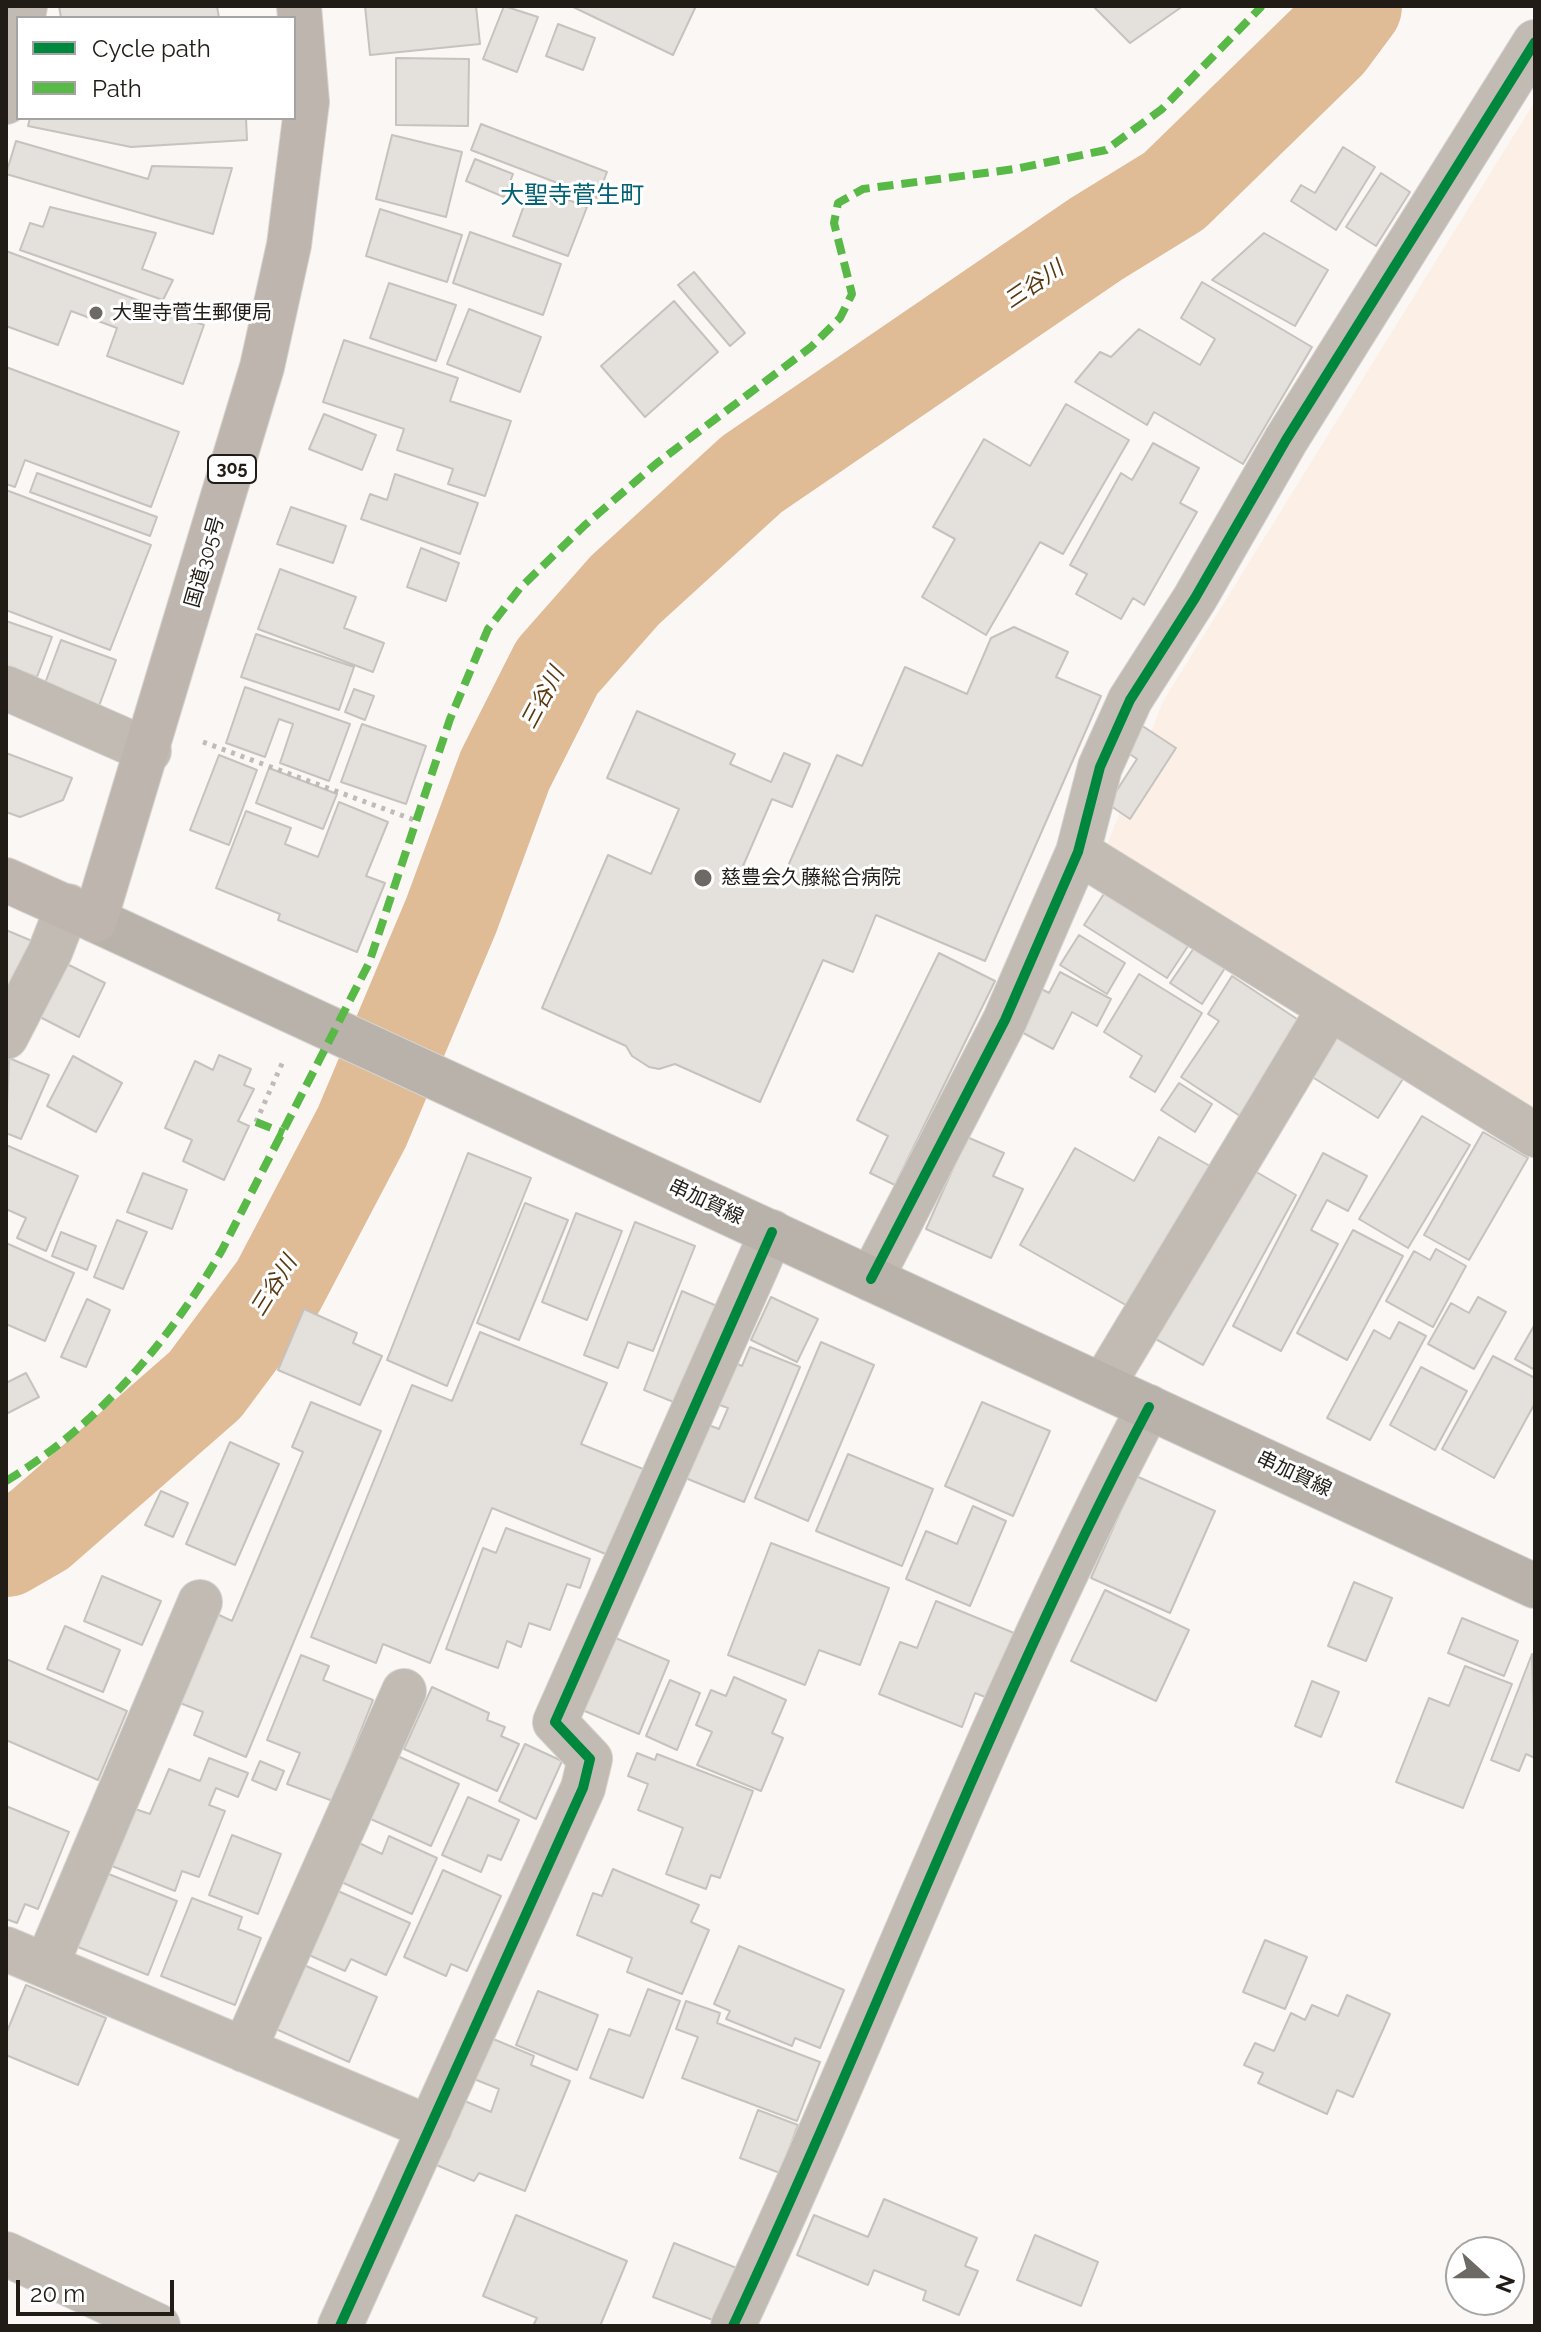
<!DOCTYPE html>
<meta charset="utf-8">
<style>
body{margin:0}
#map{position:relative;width:1541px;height:2332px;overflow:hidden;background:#faf7f4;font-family:Raleway,sans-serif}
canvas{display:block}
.frame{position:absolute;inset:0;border:8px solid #211c16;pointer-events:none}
.legend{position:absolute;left:16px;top:16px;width:280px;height:104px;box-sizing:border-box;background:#fff;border:2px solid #a6a4a2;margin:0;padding:10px 14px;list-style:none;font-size:24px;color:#211c16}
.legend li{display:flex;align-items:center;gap:16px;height:40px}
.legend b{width:40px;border:2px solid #a6a4a2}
.north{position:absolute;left:1445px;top:2236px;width:80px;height:80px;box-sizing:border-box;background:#fff;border:2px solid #a6a4a2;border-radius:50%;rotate:111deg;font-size:22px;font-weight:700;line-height:32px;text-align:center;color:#211c16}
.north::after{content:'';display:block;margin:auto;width:28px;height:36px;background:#6d6964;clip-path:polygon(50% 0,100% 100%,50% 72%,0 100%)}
.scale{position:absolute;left:16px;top:2280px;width:158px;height:36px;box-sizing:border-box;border:4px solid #211c16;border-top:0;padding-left:10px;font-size:24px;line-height:28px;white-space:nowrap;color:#211c16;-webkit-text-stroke:6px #fff;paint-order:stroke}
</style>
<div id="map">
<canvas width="1541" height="2332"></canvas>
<div class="frame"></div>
<ul class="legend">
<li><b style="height:10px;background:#00873e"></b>Cycle path</li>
<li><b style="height:10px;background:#58b947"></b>Path</li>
</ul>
<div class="north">N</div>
<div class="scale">20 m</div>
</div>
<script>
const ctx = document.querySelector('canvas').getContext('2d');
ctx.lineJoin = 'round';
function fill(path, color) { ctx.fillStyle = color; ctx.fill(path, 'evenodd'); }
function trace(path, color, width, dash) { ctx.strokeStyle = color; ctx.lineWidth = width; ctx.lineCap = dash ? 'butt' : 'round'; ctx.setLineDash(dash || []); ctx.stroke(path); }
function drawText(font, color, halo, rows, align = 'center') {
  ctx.font = font + ' Raleway,"Noto Sans JP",sans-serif'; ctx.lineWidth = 6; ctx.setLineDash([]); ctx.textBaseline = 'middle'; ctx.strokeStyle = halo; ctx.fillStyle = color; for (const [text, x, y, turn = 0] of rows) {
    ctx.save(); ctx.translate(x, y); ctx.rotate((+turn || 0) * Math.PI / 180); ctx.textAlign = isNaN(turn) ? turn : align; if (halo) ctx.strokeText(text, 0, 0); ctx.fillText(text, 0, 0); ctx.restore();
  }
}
const built = new Path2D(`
 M1535 101V1110L1107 845 1163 701Z`);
const river = new Path2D(`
 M6 1549 39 1530 205 1385 278 1287 362 1127 451 916 505 770 557 667 625 590 752 474 1096 239 1174 191 1328 41 1354 6`);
const building = new Path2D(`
 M59 6H217L219 18H61Z
 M365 6H476L480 44 370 55Z
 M504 6 538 17 517 72 483 59Z
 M571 6H696L673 55Z
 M1093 6H1183L1130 43Z
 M558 24 595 38 583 70 546 56Z
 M396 58 469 59 468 126 396 125Z
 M30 118H246L247 140 131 147 28 126Z
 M481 124 607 172 597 198 471 150Z
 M392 135 462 152 446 217 376 199Z
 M16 141 148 179 152 166 232 168 213 234 6 174Z
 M1343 147 1375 167 1336 230 1291 201 1301 185 1315 193Z
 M475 159 513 174 504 197 466 181Z
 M1381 173 1410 192 1376 246 1346 227Z
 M531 186 587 207 568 256 513 236Z
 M50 207 156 233 142 269 173 280 163 300 20 250 30 223 43 227Z
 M380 209 462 235 447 282 366 256Z
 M470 232 561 264 543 315 453 283Z
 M1264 233 1328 270 1295 326 1212 280Z
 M6 251 204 325 183 384 107 356 117 328 71 311 58 345 6 326Z
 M694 272 745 333 730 346 678 285Z
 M1202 282 1312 347 1243 464 1154 412 1147 425 1075 382 1100 352 1111 357 1139 329 1200 365 1215 339 1181 318Z
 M389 283 456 305 436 361 370 338Z
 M674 301 718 352 645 417 601 366Z
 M469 309 541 337 520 392 447 364Z
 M344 340 458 378 450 401 511 421 485 496 448 484 453 469 397 450 404 429 323 402Z
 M6 367 179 432 151 507 25 460 15 487 6 484Z
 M1066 404 1129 440 1063 554 1040 542 986 635 922 597 955 539 933 527 984 439 1030 466Z
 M324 414 376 435 362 470 309 449Z
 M1153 443 1199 468 1180 503 1197 512 1144 605 1133 598 1121 619 1076 594 1087 574 1070 565 1121 473 1132 480Z
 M37 473 157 517 150 536 30 492Z
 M395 474 478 503 460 554 361 519 370 494 387 500Z
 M6 490 151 545 110 650 6 610Z
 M291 507 346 526 333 563 277 544Z
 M421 548 459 563 446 601 407 587Z
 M280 569 356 597 344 628 384 643 373 672 258 629Z
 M6 621 52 637 37 677 6 666Z
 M1014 627 1068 652 1056 677 1101 696 985 961 876 915 853 972 823 960 760 1102 675 1064 659 1069 649 1067 632 1056 626 1046 542 1008 608 855 651 874 679 809 607 778 637 711 735 754 730 764 771 782 784 753 810 764 792 807 772 799 743 866 781 882 837 755 862 766 905 667 967 694 991 638Z
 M256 634 354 667 339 710 241 677Z
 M61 640 116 660 99 706 44 686Z
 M245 687 350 724 329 781 280 763 293 724 279 719 265 757 226 743Z
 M354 689 374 696 365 720 345 712Z
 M362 724 426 746 406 804 341 782Z
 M1141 725 1176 748 1130 819 1108 804 1137 759 1125 751Z
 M6 753 72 778 63 800 20 817 6 812Z
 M219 755 257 770 229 845 190 830Z
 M269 768 337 794 323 829 256 803Z
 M339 802 388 822 366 876 385 883 357 952 278 920 280 914 216 888 246 811 291 828 285 844 318 857Z
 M1107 889 1190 943 1167 978 1084 925Z
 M6 930 32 941 6 998Z
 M1079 935 1125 963 1107 994 1060 965Z
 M1194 948 1225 968 1202 1004 1170 983Z
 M939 953 995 981 895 1185 870 1173 888 1136 857 1120Z
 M63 962 105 983 79 1037 36 1015Z
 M1060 972 1111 999 1097 1026 1072 1012 1053 1049 1016 1029 1038 987 1049 993Z
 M1139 974 1202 1013 1155 1092 1130 1077 1142 1056 1104 1032Z
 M1232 976 1300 1021 1246 1120 1181 1077 1219 1021 1208 1014Z
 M1335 1032 1406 1074 1378 1118 1309 1075Z
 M219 1055 251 1069 244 1085 254 1089 238 1121 249 1126 224 1180 183 1161 192 1140 165 1128 195 1061 213 1070Z
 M73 1056 122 1083 96 1132 47 1106Z
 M9 1058 49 1075 21 1139 6 1133Z
 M1179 1083 1212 1104 1195 1132 1161 1110Z
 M1422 1116 1470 1145 1408 1248 1359 1219Z
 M1483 1132 1528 1158 1469 1260 1424 1235Z
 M967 1137 1004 1153 993 1176 1023 1189 991 1258 926 1229Z
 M1159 1137 1210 1166 1131 1308 1020 1245 1075 1148 1134 1181Z
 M6 1145 78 1176 46 1251 17 1238 26 1218 6 1209Z
 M468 1153 531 1178 447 1386 387 1360Z
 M1323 1153 1367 1176 1348 1211 1327 1200 1311 1230 1338 1244 1281 1351 1233 1326Z
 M1253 1170 1296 1195 1203 1365 1150 1336Z
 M143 1173 187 1190 172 1229 127 1212Z
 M525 1203 568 1220 519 1340 477 1323Z
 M576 1213 622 1231 587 1320 542 1302Z
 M117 1220 147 1232 123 1289 94 1277Z
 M635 1222 695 1246 653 1351 628 1342 618 1368 584 1355Z
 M1353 1230 1403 1256 1347 1360 1297 1333Z
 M61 1232 96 1246 87 1270 52 1256Z
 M6 1243 74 1273 45 1341 6 1324Z
 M1436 1249 1466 1266 1433 1327 1386 1301 1414 1251 1430 1260Z
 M682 1291 717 1306 676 1403 644 1390Z
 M771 1297 818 1319 797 1362 751 1340Z
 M1478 1297 1506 1312 1474 1369 1428 1344 1451 1303 1469 1313Z
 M87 1299 110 1310 86 1367 61 1357Z
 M304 1309 357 1333 353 1343 382 1356 360 1405 278 1370Z
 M1399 1322 1426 1336 1370 1440 1327 1418 1374 1330 1390 1339Z
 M1535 1324V1370L1515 1359Z
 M480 1332 607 1383 581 1444 648 1471 613 1557 492 1508 430 1663 383 1644 376 1663 311 1637 412 1385 452 1401Z
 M821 1342 874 1365 808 1521 755 1498Z
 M750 1347 800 1367 744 1502 683 1477 706 1424 719 1429 728 1408 711 1402 728 1360 742 1366Z
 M1493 1356 1535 1378V1403L1494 1478 1442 1449Z
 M1421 1367 1467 1391 1435 1450 1390 1425Z
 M26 1373 39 1397 6 1414V1383Z
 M311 1402 381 1431 246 1757 194 1735 203 1712 180 1703 217 1614 232 1621 303 1452 292 1447Z
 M982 1402 1050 1431 1013 1516 945 1486Z
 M230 1442 279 1464 235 1565 186 1544Z
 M848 1454 933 1489 902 1566 816 1531Z
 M1136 1476 1215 1511 1170 1613 1091 1578Z
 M161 1491 188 1503 173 1537 145 1525Z
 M973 1506 1006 1521 970 1606 906 1579 926 1531 957 1544Z
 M506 1528 590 1559 580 1588 567 1584 550 1630 529 1623 521 1647 507 1641 498 1668 446 1649 483 1548 496 1553Z
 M771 1543 889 1588 860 1665 819 1650 805 1685 728 1655Z
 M102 1576 161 1601 142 1645 84 1621Z
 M1354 1582 1392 1598 1366 1661 1328 1646Z
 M1105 1590 1189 1630 1156 1701 1071 1661Z
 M936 1601 1014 1633 988 1698 975 1693 962 1727 879 1694 900 1642 917 1648Z
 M1462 1618 1518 1641 1504 1676 1448 1653Z
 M65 1626 120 1650 103 1692 47 1669Z
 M611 1636 669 1661 639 1734 580 1709Z
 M1532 1654 1535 1758 1526 1754 1519 1771 1491 1760Z
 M301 1655 329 1666 323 1680 373 1700 333 1801 287 1784 300 1753 267 1740Z
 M6 1659 127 1711 98 1780 6 1740Z
 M1465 1666 1512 1684 1463 1808 1396 1782 1429 1698 1449 1706Z
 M734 1677 786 1700 772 1733 783 1738 761 1791 697 1765 712 1732 696 1725 711 1690 726 1696Z
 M670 1680 700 1693 677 1750 646 1736Z
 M1312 1681 1339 1692 1321 1737 1295 1726Z
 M432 1687 489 1713 487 1720 505 1727 501 1736 519 1744 497 1791 404 1749Z
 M525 1744 562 1761 536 1819 499 1801Z
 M637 1753 655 1760 657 1754 753 1791 720 1878 711 1875 706 1889 666 1874 683 1828 638 1810 648 1784 628 1776Z
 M393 1754 459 1784 431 1846 364 1816Z
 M209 1758 248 1773 238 1797 216 1788 209 1805 225 1811 199 1877 182 1871 175 1891 112 1866 135 1809 150 1814 169 1769 200 1781Z
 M260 1761 284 1771 276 1790 252 1780Z
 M468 1797 519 1820 501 1860 488 1855 481 1872 442 1855Z
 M6 1806 69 1832 38 1909 25 1904 17 1923 6 1919Z
 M232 1835 281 1854 258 1914 209 1895Z
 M389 1836 437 1858 412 1914 337 1880 355 1841 382 1854Z
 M613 1869 699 1905 691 1922 709 1930 682 1994 627 1972 632 1958 577 1935 593 1893 602 1896Z
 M443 1870 501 1896 467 1971 451 1964 446 1976 404 1957Z
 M101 1871 177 1901 148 1975 73 1945Z
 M329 1887 410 1923 386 1975 351 1959 345 1971 300 1951Z
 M192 1898 242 1917 238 1929 261 1938 235 2005 161 1976Z
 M1265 1940 1307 1957 1285 2009 1243 1992Z
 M739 1946 844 1990 820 2048 795 2038 792 2046 726 2019 730 2011 714 2004Z
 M304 1965 377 1997 349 2062 276 2029Z
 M26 1985 106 2018 78 2085 6 2055V2034Z
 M648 1989 680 2001 643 2098 590 2078 609 2029 630 2036Z
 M538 1991 598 2015 577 2070 516 2045Z
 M1347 1995 1390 2014 1353 2097 1337 2090 1327 2114 1258 2083 1263 2073 1244 2065 1255 2043 1274 2051 1291 2013 1305 2020 1312 2005 1338 2016Z
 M686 2001 720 2013 717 2023 820 2062 797 2121 682 2078 698 2037 676 2029Z
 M486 2036 534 2056 531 2065 570 2081 525 2191 479 2173 474 2181 434 2164 460 2099 491 2112 499 2089 469 2077Z
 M758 2110 798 2125 780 2173 740 2158Z
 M884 2199 977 2238 965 2266 978 2271 959 2315 923 2300 926 2291 874 2270 868 2285 797 2255 814 2215 868 2237Z
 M516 2215 627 2261 600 2326H533L537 2318 483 2296Z
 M1035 2235 1098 2262 1081 2306 1017 2280Z
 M674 2243 739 2269 718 2322 653 2297Z`);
const path = new Path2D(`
 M203 742 417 821
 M256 1122 284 1059`);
const minor = new Path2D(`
 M23 18 25 6
 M6 102 18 52
 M6 688 149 751
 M1078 852 1535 1135
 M6 1037 50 952 68 906
 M871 1279 1005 1020 1078 852 1100 767 1130 700 1195 598 1286 440 1535 42
 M1103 1385 1329 1009
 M6 1949 430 2128
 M46 1966 200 1602
 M244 2050 404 1691
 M6 2254 158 2326
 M340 2326 583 1788 590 1759 555 1722 772 1232
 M733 2326C876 2021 992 1705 1149 1407`);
const major = new Path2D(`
 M95 920 1535 1586`);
const highway = new Path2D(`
 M6 880 95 920 262 367 289 245 307 102 299 6`);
const quiet = new Path2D(`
 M256 1122 284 1133
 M6 1481C96 1427 170 1341 222 1250L369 963 450 719 488 629 520 588 585 525 657 463 811 347 840 318 852 294 834 223 838 203 863 189 1015 169 1106 150 1162 109 1262 6`);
const cycleway = new Path2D(`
 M871 1279 1005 1020 1078 852 1100 767 1130 700 1195 598 1286 440 1535 42
 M340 2326 583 1788 590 1759 555 1722 772 1232
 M733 2326C876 2021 992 1705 1149 1407`);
const markers = [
 [96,313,8,"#6d6964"],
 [703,878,10,"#6d6964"]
];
const shields = [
 [232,469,48]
];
const shieldNames = [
 ["305",232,469]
];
const poiNames = [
 ["大聖寺菅生郵便局",112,313],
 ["慈豊会久藤総合病院",721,878]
];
const streetNames = [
 ["国道305号",205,562,-74],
 ["串加賀線",706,1202,25],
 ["串加賀線",1294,1474,25]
];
const waterNames = [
 ["三谷川",1034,285,-34],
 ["三谷川",543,698,-62],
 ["三谷川",274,1286,-58]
];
const quarterNames = [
 ["大聖寺菅生町",572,196]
];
fill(built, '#fcf0e6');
trace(river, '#dfbb96', 96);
fill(building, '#e4e0db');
trace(building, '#c6c2be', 2);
trace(minor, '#d6d4d1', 46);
trace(major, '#d6d4d1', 46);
trace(highway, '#d6d4d1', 46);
trace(path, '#c0bbb7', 5, [4, 6]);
trace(minor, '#c2bbb4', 44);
trace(major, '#b9b2ab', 44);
trace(highway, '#beb6ae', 44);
trace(quiet, '#58b947', 8, [16, 8]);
trace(cycleway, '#00873e', 10);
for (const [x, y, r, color] of markers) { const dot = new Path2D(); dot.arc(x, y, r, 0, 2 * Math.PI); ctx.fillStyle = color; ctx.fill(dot); trace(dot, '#fff', 3); }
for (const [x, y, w] of shields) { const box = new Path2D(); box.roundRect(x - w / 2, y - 14, w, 28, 6); ctx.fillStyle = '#fff'; ctx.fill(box); trace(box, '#211c16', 2); }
drawText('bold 18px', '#211c16', null, shieldNames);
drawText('20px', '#211c16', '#fff', poiNames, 'left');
drawText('20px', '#211c16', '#fff', streetNames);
drawText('italic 22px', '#5a3810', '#fff', waterNames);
drawText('24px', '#026172', '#fff', quarterNames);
</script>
